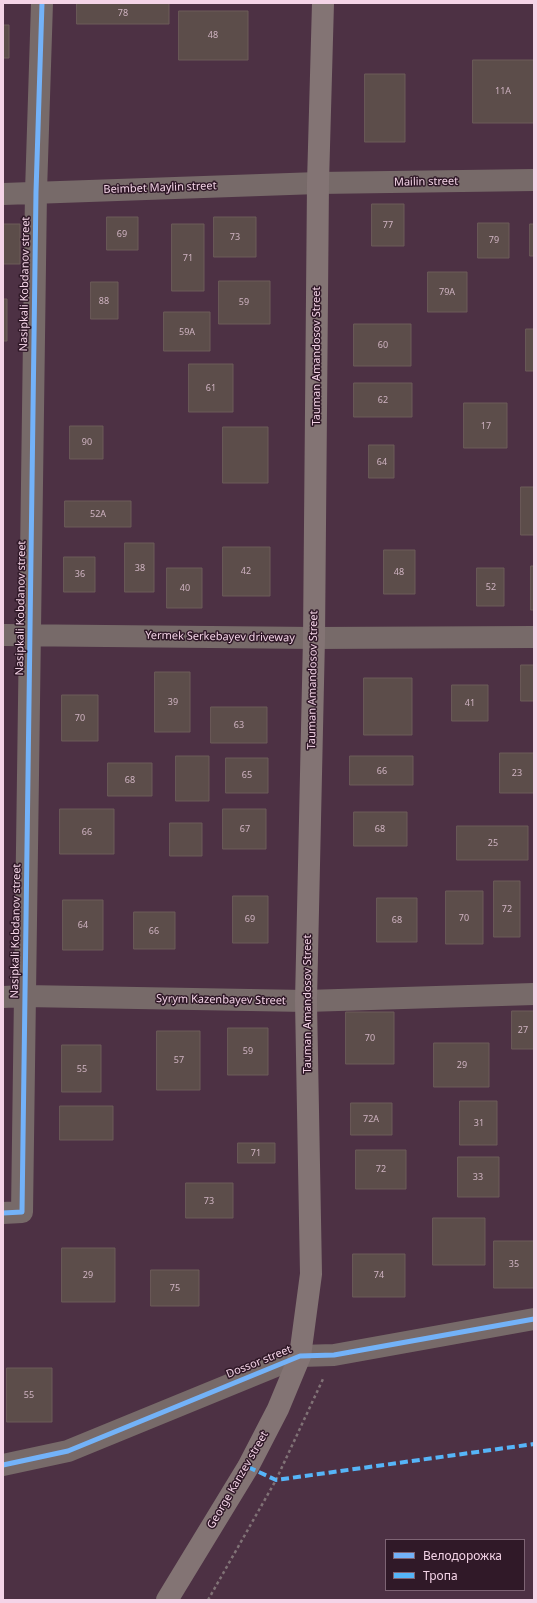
<!DOCTYPE html>
<meta charset="utf-8">
<style>
body{margin:0}
#map{position:relative;width:537px;height:1603px;overflow:hidden;background:#4d3144;font-family:"Noto Sans",sans-serif}
canvas{display:block}
.frame{position:absolute;inset:0;border:4px solid #f4d4e7;pointer-events:none}
.legend{position:absolute;left:385px;top:1539px;width:140px;height:52px;box-sizing:border-box;background:#301928;border:1px solid #7e6474;margin:0;padding:5px 7px;list-style:none;font-size:12px;color:#f4d4e7}
.legend li{display:flex;align-items:center;gap:8px;height:20px}
.legend b{width:20px;border:1px solid #7e6474}
</style>
<div id="map">
<canvas width="537" height="1603"></canvas>
<div class="frame"></div>
<ul class="legend">
<li><b style="height:5px;background:#73b2f8"></b>Велодорожка</li>
<li><b style="height:5px;background:#56b5f8"></b>Тропа</li>
</ul>
</div>
<script>
const ctx = document.querySelector('canvas').getContext('2d');
ctx.lineJoin = 'round';
function fill(path, color) { ctx.fillStyle = color; ctx.fill(path, 'evenodd'); }
function trace(path, color, width, dash) { ctx.strokeStyle = color; ctx.lineWidth = width; ctx.lineCap = dash ? 'butt' : 'round'; ctx.setLineDash(dash || []); ctx.stroke(path); }
function drawText(font, color, halo, rows, align = 'center') {
  ctx.font = font + ' "Noto Sans",sans-serif'; ctx.lineWidth = 3; ctx.setLineDash([]); ctx.textBaseline = 'middle'; ctx.strokeStyle = halo; ctx.fillStyle = color; for (const [text, x, y, turn = 0] of rows) {
    ctx.save(); ctx.translate(x, y); ctx.rotate((+turn || 0) * Math.PI / 180); ctx.textAlign = isNaN(turn) ? turn : align; if (halo) ctx.strokeText(text, 0, 0); ctx.fillText(text, 0, 0); ctx.restore();
  }
}
const building = new Path2D(`
 M77 3H169V24H77Z
 M179 11H248V60H179Z
 M3 25H9V58H3Z
 M473 60H534V123H473Z
 M365 74H405V142H365Z
 M372 204H404V246H372Z
 M107 217H138V250H107Z
 M214 217H256V257H214Z
 M478 223H509V258H478Z
 M3 224H20V264H3Z
 M172 224H204V291H172Z
 M530 224H534V256H530Z
 M428 272H467V312H428Z
 M219 281H270V324H219Z
 M91 282H118V319H91Z
 M3 299H7V341H3Z
 M164 312H210V351H164Z
 M354 324H411V366H354Z
 M526 329H534V371H526Z
 M189 364H233V412H189Z
 M354 383H412V417H354Z
 M464 403H507V448H464Z
 M70 426H103V459H70Z
 M223 427H268V483H223Z
 M369 445H394V478H369Z
 M521 487H534V535H521Z
 M65 501H131V527H65Z
 M125 543H154V592H125Z
 M223 547H270V596H223Z
 M384 550H415V594H384Z
 M64 557H95V592H64Z
 M531 566H534V610H531Z
 M167 568H202V608H167Z
 M477 568H504V606H477Z
 M521 665H534V701H521Z
 M155 672H190V732H155Z
 M364 678H412V735H364Z
 M452 685H488V721H452Z
 M62 695H98V741H62Z
 M211 707H267V743H211Z
 M500 753H534V793H500Z
 M176 756H209V801H176Z
 M350 756H413V785H350Z
 M226 758H268V793H226Z
 M108 763H152V796H108Z
 M60 809H114V854H60Z
 M223 809H266V849H223Z
 M354 812H407V846H354Z
 M170 823H202V856H170Z
 M457 826H528V860H457Z
 M494 881H520V937H494Z
 M446 891H483V944H446Z
 M233 896H268V943H233Z
 M377 898H417V942H377Z
 M63 900H103V950H63Z
 M134 912H175V949H134Z
 M512 1011H534V1049H512Z
 M346 1012H394V1064H346Z
 M228 1028H268V1075H228Z
 M157 1031H200V1090H157Z
 M434 1043H489V1087H434Z
 M62 1045H101V1092H62Z
 M460 1101H497V1145H460Z
 M351 1103H392V1135H351Z
 M60 1106H113V1140H60Z
 M238 1143H275V1163H238Z
 M356 1150H406V1189H356Z
 M458 1157H499V1197H458Z
 M186 1183H233V1218H186Z
 M433 1218H485V1265H433Z
 M494 1241H534V1288H494Z
 M62 1248H115V1302H62Z
 M353 1254H405V1297H353Z
 M151 1270H199V1306H151Z
 M7 1368H52V1422H7Z`);
const path = new Path2D(`
 M208 1600 276 1480 323 1379`);
const minor = new Path2D(`
 M3 194 318 183 534 180
 M3 635 314 638 534 637
 M3 997 25 996 306 1001 534 994
 M3 1213 22 1212 36 192 42 3
 M3 1465 68 1451 300 1356 334 1355 534 1319`);
const secondary = new Path2D(`
 M167 1600 248 1467 278 1409 300 1356 311 1274 306 1001 314 638 318 183 323 3`);
const quiet = new Path2D(`
 M248 1467 276 1480 534 1444`);
const cycleway = new Path2D(`
 M3 1213 22 1212 36 192 42 3
 M3 1465 68 1451 300 1356 334 1355 534 1319`);
const numberNames = [
 ["78",123,13],
 ["48",213,35],
 ["11А",503,91],
 ["77",388,225],
 ["69",122,234],
 ["73",235,237],
 ["79",494,240],
 ["71",188,258],
 ["79А",447,292],
 ["88",104,301],
 ["59",244,302],
 ["59А",187,332],
 ["60",383,345],
 ["61",211,388],
 ["62",383,400],
 ["17",486,426],
 ["90",87,442],
 ["64",382,462],
 ["52А",98,514],
 ["38",140,568],
 ["42",246,571],
 ["48",399,572],
 ["36",80,574],
 ["52",491,587],
 ["40",185,588],
 ["39",173,702],
 ["41",470,703],
 ["70",80,718],
 ["63",239,725],
 ["66",382,771],
 ["23",517,773],
 ["65",247,775],
 ["68",130,780],
 ["67",245,829],
 ["68",380,829],
 ["66",87,832],
 ["25",493,843],
 ["72",507,909],
 ["70",464,918],
 ["69",250,919],
 ["68",397,920],
 ["64",83,925],
 ["66",154,931],
 ["27",523,1030],
 ["70",370,1038],
 ["59",248,1051],
 ["57",179,1060],
 ["29",462,1065],
 ["55",82,1069],
 ["72А",371,1119],
 ["31",479,1123],
 ["71",256,1153],
 ["72",381,1169],
 ["33",478,1177],
 ["73",209,1201],
 ["35",514,1264],
 ["29",88,1275],
 ["74",379,1275],
 ["75",175,1288],
 ["55",29,1395]
];
const streetNames = [
 ["Mailin street",426,182,-1],
 ["Beimbet Maylin street",160,188,-2],
 ["Nasipkali Kobdanov street",25,284,-89],
 ["Tauman Amandosov Street",317,356,-90],
 ["Nasipkali Kobdanov street",21,608,-89],
 ["Yermek Serkebayev driveway",220,637,1],
 ["Tauman Amandosov Street",313,680,-89],
 ["Nasipkali Kobdanov street",16,931,-89],
 ["Syrym Kazenbayev Street",221,1000,1],
 ["Tauman Amandosov Street",308,1004,-90],
 ["Dossor street",259,1362,-22],
 ["George Kanzev street",238,1480,-60]
];
fill(building, '#5c4d4a');
trace(building, '#6c5c59', 1);
trace(path, '#807276', 2.5, [3, 3]);
trace(minor, '#776a69', 22);
trace(secondary, '#837474', 22);
trace(quiet, '#56b5f8', 4, [8, 4]);
trace(cycleway, '#73b2f8', 5);
drawText('9px', '#ceb2c0', null, numberNames);
drawText('11px', '#f4d4e7', '#301928', streetNames);
</script>
